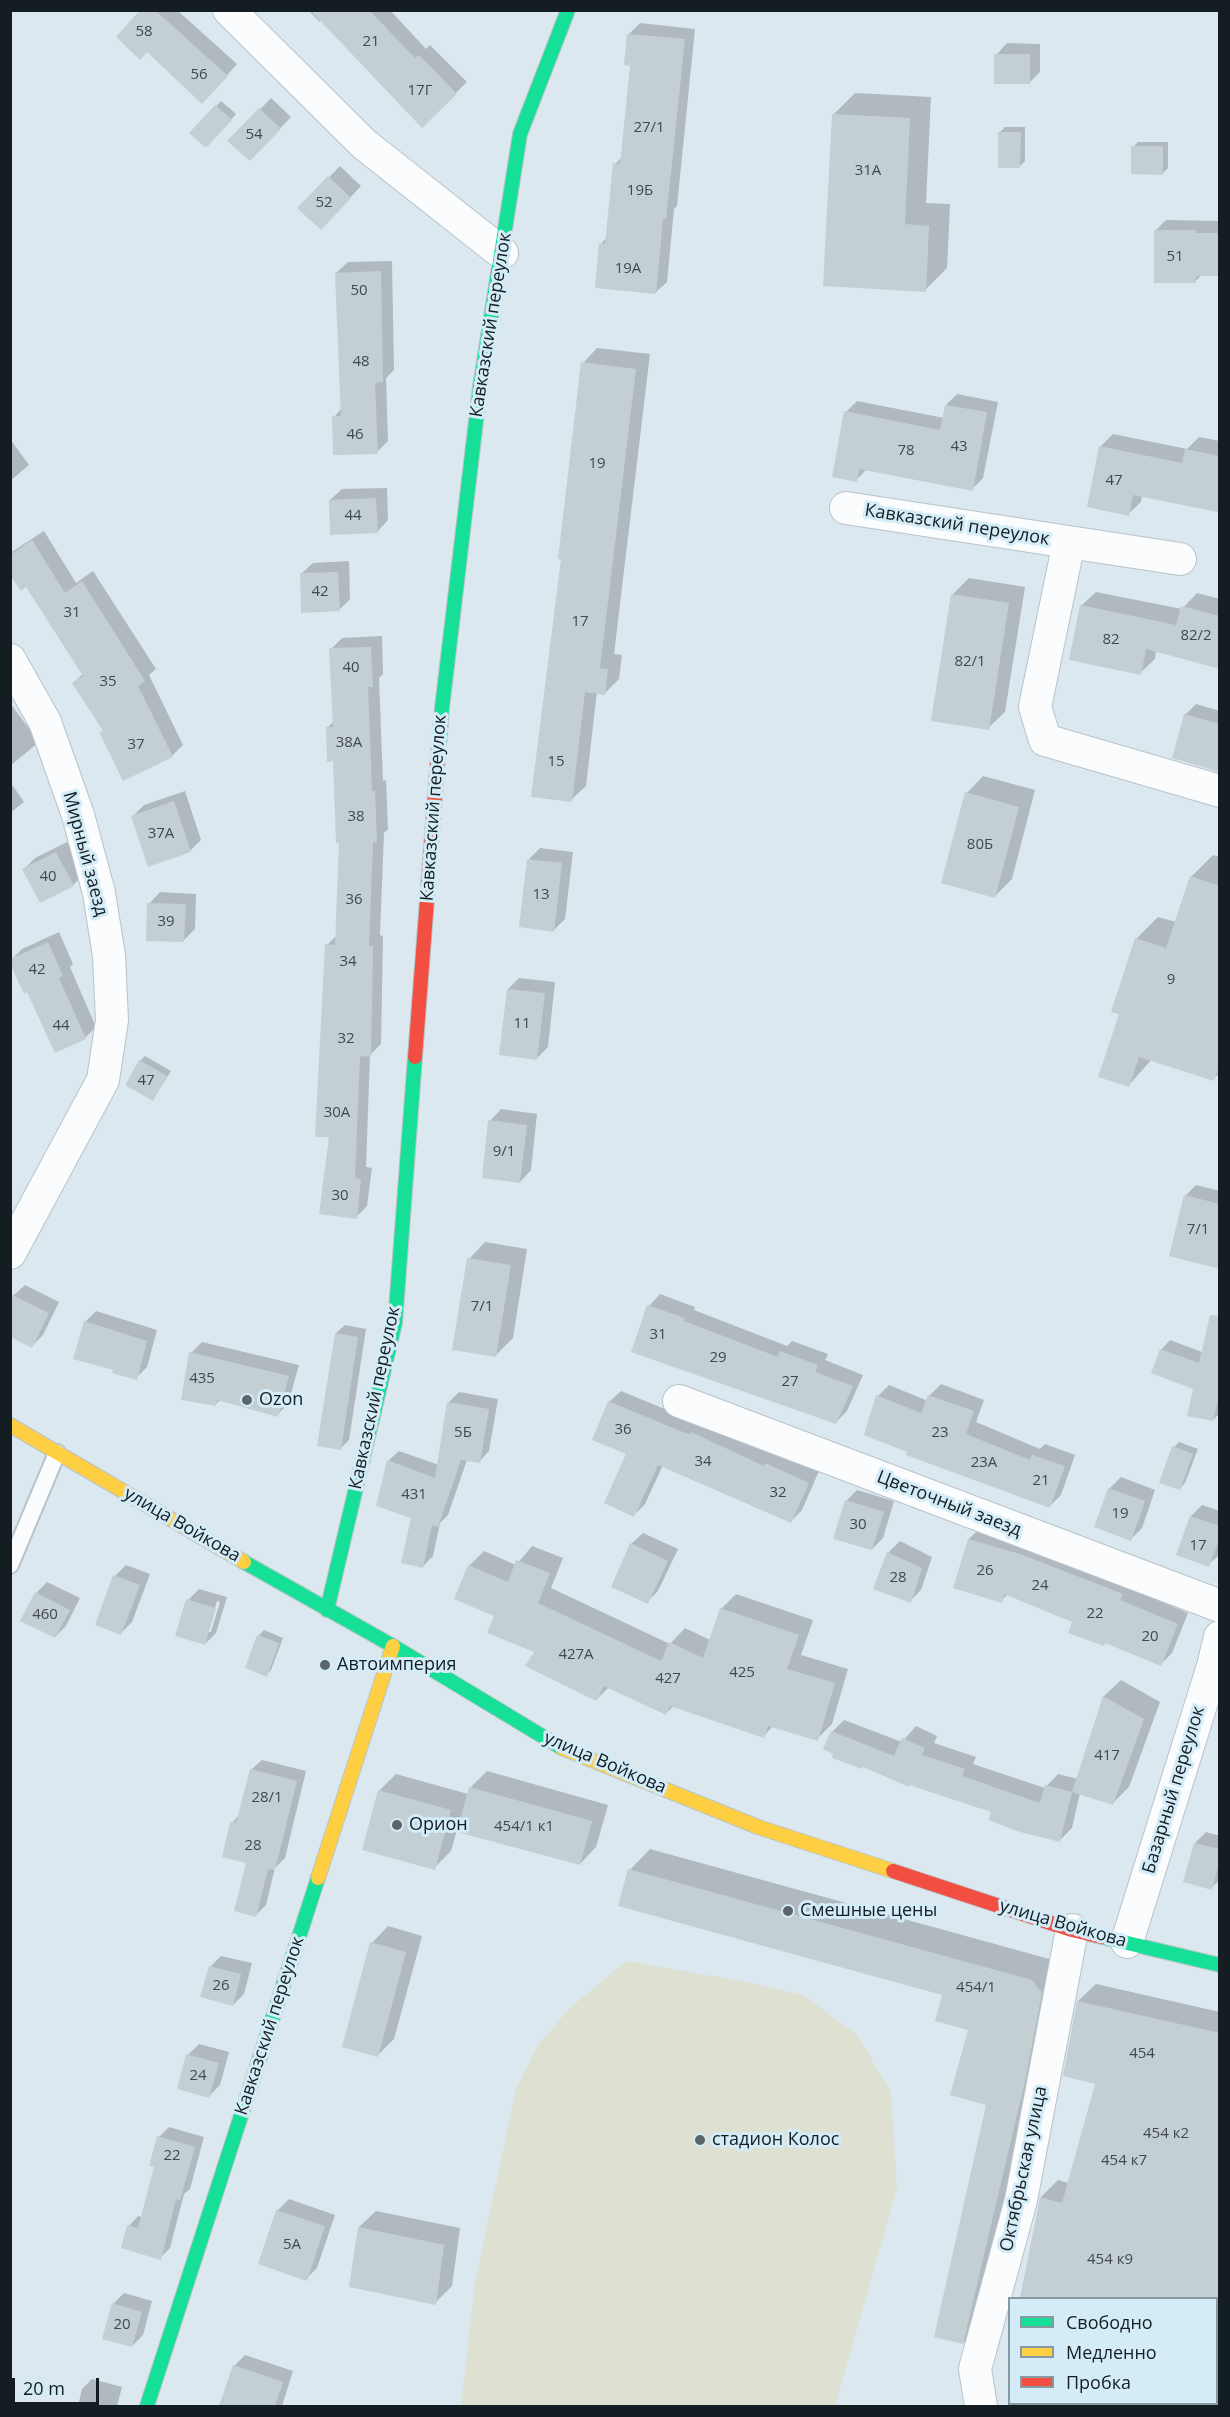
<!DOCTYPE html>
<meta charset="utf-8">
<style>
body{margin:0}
#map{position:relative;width:1230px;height:2417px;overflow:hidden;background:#dbe8ef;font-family:"Open Sans",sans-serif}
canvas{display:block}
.frame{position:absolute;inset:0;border:12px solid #141d21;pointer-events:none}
.legend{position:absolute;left:1008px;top:2297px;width:210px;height:108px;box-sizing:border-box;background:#d3ecf7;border:2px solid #8799a1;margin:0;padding:8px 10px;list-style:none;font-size:18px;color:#141d21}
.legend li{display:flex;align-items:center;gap:12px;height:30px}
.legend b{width:30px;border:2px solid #8799a1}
.scale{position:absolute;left:12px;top:2378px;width:87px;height:27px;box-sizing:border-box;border:3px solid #141d21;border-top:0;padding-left:8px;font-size:18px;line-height:21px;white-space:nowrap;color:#141d21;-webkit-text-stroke:4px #d3ecf7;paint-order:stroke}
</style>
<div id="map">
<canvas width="1230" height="2417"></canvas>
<div class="frame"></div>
<ul class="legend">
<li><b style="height:8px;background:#16e098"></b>Свободно</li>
<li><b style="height:8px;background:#ffcf43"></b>Медленно</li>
<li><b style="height:8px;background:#f24e42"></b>Пробка</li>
</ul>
<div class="scale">20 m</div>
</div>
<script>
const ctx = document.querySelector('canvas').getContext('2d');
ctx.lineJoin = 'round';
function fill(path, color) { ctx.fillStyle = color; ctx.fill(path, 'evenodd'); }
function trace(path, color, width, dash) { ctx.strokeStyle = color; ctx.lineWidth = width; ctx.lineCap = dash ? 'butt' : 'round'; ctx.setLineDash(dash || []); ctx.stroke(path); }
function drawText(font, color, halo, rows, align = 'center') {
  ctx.font = font + ' "Open Sans",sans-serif'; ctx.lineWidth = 6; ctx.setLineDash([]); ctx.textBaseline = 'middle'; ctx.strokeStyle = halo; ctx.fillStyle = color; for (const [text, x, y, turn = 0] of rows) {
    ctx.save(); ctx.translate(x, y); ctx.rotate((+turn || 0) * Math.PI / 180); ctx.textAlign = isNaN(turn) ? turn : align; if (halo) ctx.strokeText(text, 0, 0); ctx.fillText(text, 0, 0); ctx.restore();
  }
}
const green = new Path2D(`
 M626 1961 747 1982 803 1995 857 2035 891 2092 897 2188 835 2406H461L475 2283 516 2089 538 2045 570 2008Z`);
const shadow = new Path2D(`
 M142 10H177L237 64 213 91Z
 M308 10H390L426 49 430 45 467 82 422 126 321 20 320 22Z
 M640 23 695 29 677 206 674 209 667 282 655 293 601 244 607 237 615 164 622 157 632 65 629 34Z
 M1007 43 1040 44V72L1029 83 996 55Z
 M855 93 931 97 926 203 950 204 947 268 925 290 833 115Z
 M271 98 291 117 261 148 230 141Z
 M221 101 236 114 206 146 191 133Z
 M1005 127H1025V161L1020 166 1000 132Z
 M1138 142H1168V168L1163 173 1133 147Z
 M340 166 361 186 332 217 299 208Z
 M1166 220 1220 221V275L1202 274 1195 282 1155 231Z
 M392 261 394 370 386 378 388 441 377 452 334 417 342 408 336 273 348 262Z
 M597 348 650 354 614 654 622 655 619 679 605 693 597 692 586 786 571 800 563 558 583 363Z
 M957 394 998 402 983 478 972 489 867 469 856 480 846 412 857 401 944 418 946 405Z
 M1113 434 1187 449 1199 437 1220 441V511L1142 495 1141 502 1128 514 1101 446Z
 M10 439 29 465 10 481Z
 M387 488 388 520 377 532 330 500 342 489Z
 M44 531 76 583 93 571 156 669 149 675 183 745 172 756 101 733 104 730 73 683 83 674 26 585 10 572V553Z
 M349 561 350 599 339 610 301 574 313 563Z
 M969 578 1025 587 1005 712 988 728 952 595Z
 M1096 592 1182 609 1197 593 1220 599V668L1156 650 1155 659 1140 673 1081 606Z
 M382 636 383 674 379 678 383 781 386 780 388 829 384 833 380 935 383 936 381 1044 370 1055 366 1167 372 1168 367 1206 356 1217 330 1136 327 945 337 935 340 842 334 760 328 727 334 721 331 649 342 638Z
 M10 703 39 742 10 766Z
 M1196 704 1220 711V770L1185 715Z
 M983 776 1035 790 1012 879 995 896 967 793Z
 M13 786 24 802 10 813V788Z
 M185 791 201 840 190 851 133 816 144 805Z
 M67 842 84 874 73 885 24 869 35 858Z
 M540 848 573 852 565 919 554 930 529 859Z
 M1213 855 1220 857V1073L1213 1079 1152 1059 1129 1085 1121 1013 1136 939 1158 917 1176 922 1191 877Z
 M160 892 196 894 195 929 184 940 149 904Z
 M59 932 73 964 70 967 96 1027 85 1038 28 990 11 960 22 949Z
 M519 978 555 982 548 1047 537 1058 508 989Z
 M145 1056 171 1071 153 1099 140 1061Z
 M501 1109 537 1114 531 1170 520 1182 490 1121Z
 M1196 1185 1220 1191 1219 1267 1185 1196Z
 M485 1242 527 1249 513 1338 496 1355 469 1259Z
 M25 1285 59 1302 43 1335 32 1346 13 1296Z
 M660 1294 695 1307 694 1310 787 1346 792 1341 828 1354 825 1360 863 1375 847 1411 836 1422 633 1351 649 1306Z
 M96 1311 157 1330 147 1367 136 1378 85 1322Z
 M345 1325 366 1329 349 1440 341 1448 336 1333Z
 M1170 1340 1202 1352 1220 1344V1413L1213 1420 1195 1388 1161 1350Z
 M202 1342 299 1365 288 1404 277 1415 220 1400 215 1405 191 1353Z
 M941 1384 984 1400 976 1422 1040 1449 1045 1444 1075 1455 1061 1495 1050 1506 878 1396 889 1385 928 1401 929 1396Z
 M621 1391 701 1424 703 1422 775 1455 778 1452 819 1471 802 1510 791 1521 663 1465 645 1504 634 1515 628 1453 609 1402Z
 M459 1392 498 1399 489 1451 479 1462 467 1460 448 1515 440 1523 433 1556 422 1567 413 1517 388 1461 399 1451 439 1465 448 1403Z
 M1179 1442 1198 1449 1185 1483 1180 1488 1174 1447Z
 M1121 1477 1155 1490 1142 1528 1131 1539 1109 1489Z
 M857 1490 894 1501 883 1538 872 1549 846 1501Z
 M1202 1505 1220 1511V1554L1208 1565 1191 1516Z
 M980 1528 1133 1583 1131 1589 1188 1613 1172 1653 1160 1665 1074 1621 1008 1594 1001 1601 969 1539Z
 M643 1533 678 1549 658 1591 647 1602 631 1544Z
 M900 1541 932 1557 921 1590 910 1601 875 1588 889 1552Z
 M532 1546 563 1558 551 1588 670 1644 685 1628 710 1640 721 1609 736 1594 813 1620 801 1655 848 1669 832 1724 817 1739 773 1726 764 1736 674 1706 666 1713 609 1687 596 1700 496 1615 469 1566 484 1551 516 1565Z
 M126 1565 150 1574 132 1622 121 1633 115 1576Z
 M47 1582 80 1598 66 1626 55 1637 36 1593Z
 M199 1589 227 1597 216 1633 205 1644 188 1600ZM217 1601 220 1602 211 1632H208Z
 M264 1630 283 1638 271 1670 266 1675 247 1667 259 1635Z
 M1121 1680 1160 1702 1129 1787 1113 1803 1080 1793 1072 1828 1060 1840 993 1811 832 1732 844 1720 902 1742 916 1726 937 1736 934 1743 976 1757 973 1764 1045 1788 1058 1774 1078 1779 1104 1696Z
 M262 1760 306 1771 285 1858 275 1868 266 1905 256 1915 248 1862 232 1823 240 1814 251 1770Z
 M487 1771 608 1805 596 1847 580 1864 457 1830 451 1851 434 1868 379 1791 396 1774 468 1794 470 1788Z
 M1206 1832 1220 1836V1880L1211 1888 1195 1843Z
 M650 1849 1053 1960 983 2322 963 2343 988 2104 969 2029 944 1994 630 1870Z
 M388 1926 422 1936 394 2039 377 2056 372 1943Z
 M221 1956 252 1963 244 1994 233 2005 210 1967Z
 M1096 1984 1220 2012V2406H1015V2404H1216V2298H1021L1041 2197 1058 2180 1068 2183 1097 2083 1065 2075 1078 2001Z
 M199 2044 229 2052 220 2085 209 2096 188 2055Z
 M169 2127 204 2137 190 2189 184 2194 170 2248 160 2258 129 2226 138 2216 142 2217 156 2166 159 2137Z
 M289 2199 335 2215 317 2268 306 2279 260 2264 278 2210Z
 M376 2211 460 2228 452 2286 435 2303 359 2227Z
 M124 2293 152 2301 143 2335 132 2346 113 2304Z
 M245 2355 293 2371 282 2406H221L234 2366Z
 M92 2379 122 2387 117 2406H78L82 2389Z`);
const building = new Path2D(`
 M140 10H155L228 76 202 104 147 52 140 60 116 37Z
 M310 10H369L415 58 419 55 457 94 422 128Z
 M627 34 685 39 666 219 663 218 656 294 595 288 599 243 605 244 613 163 620 164 630 66 624 65Z
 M994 54H1030V84H994Z
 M215 105 232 120 206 148 189 133Z
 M259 108 281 129 250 161 227 141Z
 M832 114 910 118 905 224 929 226 926 292 823 286Z
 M998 132H1021L1020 168H998Z
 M1131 146H1163V175L1131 174Z
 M328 176 351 198 321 230 297 208Z
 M1154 230H1196V233H1220V276H1196V283H1154Z
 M381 271 383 382 375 383 378 454 333 455 332 416H341L335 273Z
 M581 362 636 369 600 668 608 669 605 695 585 692 572 802 531 797 561 559H558Z
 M945 405 987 412 973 491 859 469 857 482 832 477 844 411 940 430Z
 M1099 446 1182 463 1185 449 1220 456V499L1217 512 1133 495 1129 516 1087 507Z
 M376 498 378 533 330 535 329 500Z
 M32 540 65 593 82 581 104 616 145 681 138 686 173 757 123 781 99 732 103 731 72 683 83 676 26 587 21 591 10 575V555Z
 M338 572 340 611 301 613 300 573Z
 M951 594 1009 603 989 730 931 721Z
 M1080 605 1176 625 1181 606 1220 616V669L1146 649 1141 675 1069 660Z
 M371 647 373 687H368L372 791H375L377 842H373L369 946H373L371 1057 360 1056 355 1178 361 1179 357 1219 319 1214 329 1137H315L325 944 335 945 339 843H336L333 761 327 762 326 727H333L329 648Z
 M1184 714 1220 724V772L1172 758Z
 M965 792 1019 807 995 898 941 883Z
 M174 801 191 852 148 867 131 816Z
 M56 852 74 886 40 903 22 869Z
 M527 859 562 863 554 932 519 927Z
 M1190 876 1220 886V1063L1214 1081 1139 1057 1129 1087 1098 1077 1119 1014 1111 1012 1135 938 1166 948Z
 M147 903 186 904 184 942 146 941Z
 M48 942 63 976 59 978 86 1039 55 1053 27 992 24 994 10 963V959Z
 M507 989 545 993 537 1060 499 1055Z
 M139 1060 167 1076 153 1101 125 1085Z
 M488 1120 527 1125 520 1183 482 1178Z
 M1184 1195 1220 1204V1269L1169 1256Z
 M467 1258 511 1265 496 1357 452 1350Z
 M10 1294 49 1313 32 1348 10 1337Z
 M647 1305 685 1318 684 1321 778 1357 780 1351 818 1365 815 1372 853 1386 836 1424 631 1352Z
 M1210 1315 1220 1316V1393L1213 1421 1187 1416 1193 1389 1151 1373 1160 1349 1199 1363Z
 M84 1321 147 1341 137 1380 112 1373 113 1370 73 1359Z
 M335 1333 358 1337 341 1450 317 1446Z
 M189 1352 289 1376 278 1417 217 1400 216 1406 181 1400Z
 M876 1395 921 1413 928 1395 974 1411 966 1434 1030 1460 1032 1455 1065 1466 1050 1508 906 1455 907 1452 864 1435Z
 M608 1401 690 1435 691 1432 764 1466 765 1463 809 1483 791 1523 658 1465 634 1517 604 1503 626 1454 592 1440Z
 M447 1402 489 1409 480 1463 461 1460 438 1527 432 1525 423 1568 401 1563 411 1518 376 1506 387 1460 435 1478Z
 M1172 1446 1193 1454 1180 1490 1159 1483Z
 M1108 1488 1145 1501 1131 1541 1094 1527Z
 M845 1500 884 1512 872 1550 833 1539Z
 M1190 1516 1220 1526V1537L1209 1567 1176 1555Z
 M968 1539 1020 1554 1123 1594 1120 1600 1178 1624 1161 1666 1105 1643 1104 1646 1068 1633 1072 1622 1004 1594 1002 1603 953 1588Z
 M630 1543 668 1561 648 1604 611 1587Z
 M887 1552 922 1568 911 1603 873 1589Z
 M516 1560 550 1573 538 1603 661 1661 669 1642 703 1658 720 1608 799 1635 787 1669 835 1683 818 1741 768 1726 764 1738 670 1706 666 1715 604 1686 596 1701 525 1666 534 1652 487 1633 494 1616 454 1599 468 1565 508 1582Z
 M113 1575 140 1585 121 1635 95 1625Z
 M35 1592 70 1610 55 1638 20 1621Z
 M186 1599 216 1608 205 1645 175 1636Z
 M257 1635 279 1643 267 1677 245 1668Z
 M1103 1696 1144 1719 1113 1805 1072 1792Z
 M831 1731 894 1756 902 1738 925 1748 922 1755 965 1769 962 1776 1040 1803 1045 1785 1072 1792 1060 1842 1020 1832 988 1820 991 1812 909 1785V1787L863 1767 862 1769 832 1758 833 1754 823 1749Z
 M250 1769 297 1781 275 1870 268 1869 256 1917 234 1911 246 1863 222 1857 230 1822 236 1823Z
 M469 1787 592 1821 580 1865 457 1832Z
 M378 1790 451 1810 435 1870 362 1850Z
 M1194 1843 1220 1849V1860L1212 1890 1183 1882Z
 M628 1869 1032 1980 1042 1993 1025 2081 963 2344 934 2337 986 2105 950 2095 968 2030 935 2021 942 1995 618 1906Z
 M370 1942 406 1952 378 2057 342 2047Z
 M209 1966 241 1974 233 2006 200 1997Z
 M1077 2001 1220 2033V2298H1020L1040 2197 1062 2203 1095 2084 1063 2076Z
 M186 2054 219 2063 209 2098 177 2089Z
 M157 2136 195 2147 180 2200 176 2199 161 2260 121 2248 127 2225 138 2228 154 2167 149 2166Z
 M276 2210 325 2226 307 2281 258 2264Z
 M358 2227 444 2245 436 2305 349 2287Z
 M112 2303 142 2312 132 2347 102 2339Z
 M233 2365 283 2382 275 2406H219Z`);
const lane = new Path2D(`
 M10 1565 57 1453`);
const street = new Path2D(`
 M229 10 364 144 502 253
 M846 508 1180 559
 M1069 542 1035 707 1045 740 1220 791
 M10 660 45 722 78 815 99 893 109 956 112 1020 103 1080 10 1253
 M679 1401 1220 1606
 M1127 1942 1213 1666 1220 1637
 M981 2406 975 2369 1021 2200 1072 1930`);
const fast = new Path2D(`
 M438 756 442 708 480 387 520 134 568 10
 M244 1562 393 1646 562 1748
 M327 1610 395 1323 415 1057
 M1102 1937 1220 1965
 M147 2406 318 1878`);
const slow = new Path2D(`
 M10 1425 244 1562
 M562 1748 758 1827 893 1871
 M318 1878 393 1646`);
const jam = new Path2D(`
 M415 1057 438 756
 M893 1871 1072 1930 1102 1937`);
const markers = [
 [247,1400,6,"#5a6469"],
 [325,1665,6,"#5a6469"],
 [397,1825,6,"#5a6469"],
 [788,1911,6,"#5a6469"],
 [700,2140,6,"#5a6469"]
];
const numberNames = [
 ["58",144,32],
 ["21",371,42],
 ["56",199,75],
 ["17Г",420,91],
 ["27/1",649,128],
 ["54",254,135],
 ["31А",868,171],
 ["19Б",640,191],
 ["52",324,203],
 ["51",1175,257],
 ["19А",628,269],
 ["50",359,291],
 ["48",361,362],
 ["46",355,435],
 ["43",959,447],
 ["78",906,451],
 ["19",597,464],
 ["47",1114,481],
 ["44",353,516],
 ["42",320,592],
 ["31",72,613],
 ["17",580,622],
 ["82/2",1196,636],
 ["82",1111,640],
 ["82/1",970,662],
 ["40",351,668],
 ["35",108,682],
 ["38А",349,743],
 ["37",136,745],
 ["15",556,762],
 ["38",356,817],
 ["37А",161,834],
 ["80Б",980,845],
 ["40",48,877],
 ["13",541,895],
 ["36",354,900],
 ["39",166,922],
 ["34",348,962],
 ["42",37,970],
 ["9",1171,980],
 ["11",522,1024],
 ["44",61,1026],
 ["32",346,1039],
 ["47",146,1081],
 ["30А",337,1113],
 ["9/1",504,1152],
 ["30",340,1196],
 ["7/1",1198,1230],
 ["7/1",482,1307],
 ["31",658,1335],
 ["29",718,1358],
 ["435",202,1379],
 ["27",790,1382],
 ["36",623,1430],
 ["5Б",463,1433],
 ["23",940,1433],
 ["34",703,1462],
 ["23А",984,1463],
 ["21",1041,1481],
 ["32",778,1493],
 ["431",414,1495],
 ["19",1120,1514],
 ["30",858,1525],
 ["17",1198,1546],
 ["26",985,1571],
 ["28",898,1578],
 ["24",1040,1586],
 ["22",1095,1614],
 ["460",45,1615],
 ["20",1150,1637],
 ["427А",576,1655],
 ["425",742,1673],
 ["427",668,1679],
 ["417",1107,1756],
 ["28/1",267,1798],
 ["454/1 к1",524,1827],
 ["28",253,1846],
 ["26",221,1986],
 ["454/1",976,1988],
 ["454",1142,2054],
 ["24",198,2076],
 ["454 к2",1166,2134],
 ["22",172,2156],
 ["454 к7",1124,2161],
 ["5А",292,2245],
 ["454 к9",1110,2260],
 ["20",122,2325]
];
const streetNames = [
 ["Кавказский переулок",491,325,-81],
 ["Кавказский переулок",957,525,9],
 ["Кавказский переулок",434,808,-86],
 ["Мирный заезд",85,854,75],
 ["Кавказский переулок",375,1398,-78],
 ["Цветочный заезд",949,1504,21],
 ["улица Войкова",182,1525,30],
 ["улица Войкова",605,1763,23],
 ["Базарный переулок",1174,1790,-73],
 ["улица Войкова",1063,1924,16],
 ["Кавказский переулок",270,2026,-72],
 ["Октябрьская улица",1024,2169,-78]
];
const poiNames = [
 ["Ozon",259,1400],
 ["Автоимперия",337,1665],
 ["Орион",409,1825],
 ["Смешные цены",800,1911],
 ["стадион Колос",712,2140]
];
fill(green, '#dee0d2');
fill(shadow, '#0003');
fill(building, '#c4cfd4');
trace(lane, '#b9c3c9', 20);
trace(street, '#b9c3c9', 34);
trace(fast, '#b9c3c9', 16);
trace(slow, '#b9c3c9', 16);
trace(jam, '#b9c3c9', 16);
trace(lane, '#fafcfd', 16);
trace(street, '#fafcfd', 32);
trace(fast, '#16e098', 14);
trace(slow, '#ffcf43', 14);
trace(jam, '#f24e42', 14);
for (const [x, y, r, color] of markers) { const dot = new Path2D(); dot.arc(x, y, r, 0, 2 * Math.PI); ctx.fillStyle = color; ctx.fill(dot); trace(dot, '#d3ecf7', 2); }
drawText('15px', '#404a4e', null, numberNames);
drawText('18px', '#141d21', '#d3ecf7', streetNames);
drawText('18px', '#141d21', '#d3ecf7', poiNames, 'left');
</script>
